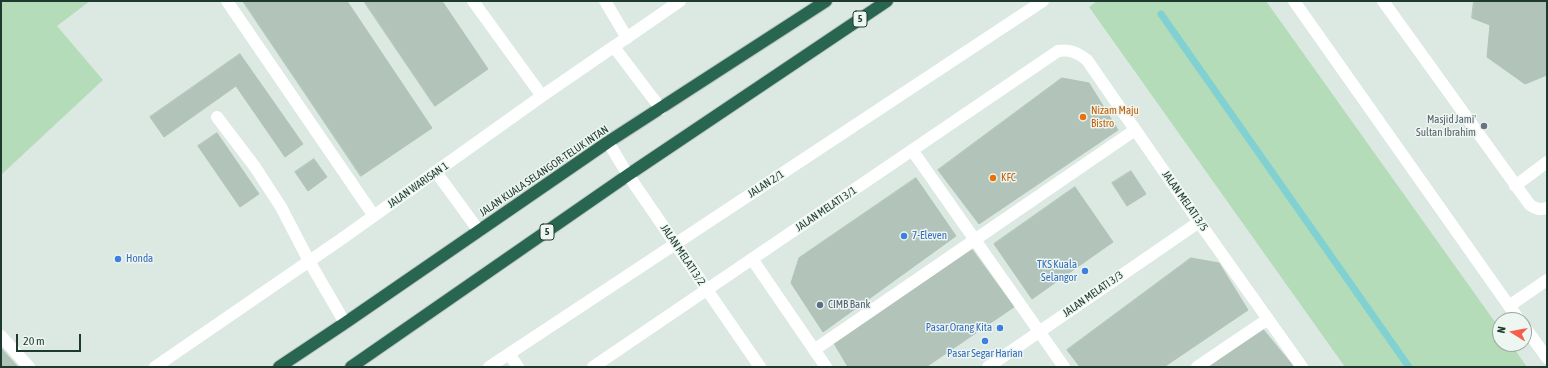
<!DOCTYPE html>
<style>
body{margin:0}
#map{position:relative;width:1548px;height:368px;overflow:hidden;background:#dce9e2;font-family:"Asap Condensed",sans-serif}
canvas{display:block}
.frame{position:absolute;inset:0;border:2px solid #1e392e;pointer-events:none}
.north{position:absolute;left:1492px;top:312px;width:40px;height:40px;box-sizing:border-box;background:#edf6f0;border:1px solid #9aaaa2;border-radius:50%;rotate:281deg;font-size:11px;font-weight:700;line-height:16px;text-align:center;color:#1e392e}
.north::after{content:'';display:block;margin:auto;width:14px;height:18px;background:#f85d4c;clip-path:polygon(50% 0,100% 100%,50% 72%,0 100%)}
.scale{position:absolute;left:16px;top:334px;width:65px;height:18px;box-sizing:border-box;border:2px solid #1e392e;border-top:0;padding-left:5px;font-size:12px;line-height:14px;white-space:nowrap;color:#1e392e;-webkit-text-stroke:3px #edf6f0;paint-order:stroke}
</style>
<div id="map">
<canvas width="1548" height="368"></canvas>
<div class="frame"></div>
<div class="north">N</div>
<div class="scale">20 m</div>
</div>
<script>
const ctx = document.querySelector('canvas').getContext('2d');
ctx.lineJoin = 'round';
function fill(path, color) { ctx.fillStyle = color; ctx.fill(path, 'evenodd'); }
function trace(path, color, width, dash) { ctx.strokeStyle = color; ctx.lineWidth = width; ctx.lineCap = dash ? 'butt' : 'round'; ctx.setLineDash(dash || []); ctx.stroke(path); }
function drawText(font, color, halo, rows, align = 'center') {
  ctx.font = font + ' "Asap Condensed",sans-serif'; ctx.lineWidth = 3; ctx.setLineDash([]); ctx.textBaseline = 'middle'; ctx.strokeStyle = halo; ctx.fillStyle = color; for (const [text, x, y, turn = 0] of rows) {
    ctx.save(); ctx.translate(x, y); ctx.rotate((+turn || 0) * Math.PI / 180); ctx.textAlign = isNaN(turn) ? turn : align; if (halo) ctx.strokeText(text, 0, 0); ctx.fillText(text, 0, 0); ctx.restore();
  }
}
const green = new Path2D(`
 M1 1H90L57 26 103 80 1 175Z
 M1097 1H1266L1500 329V344H1511L1527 367H1345L1089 7Z`);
const stream = new Path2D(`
 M1161 14 1409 367`);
const building = new Path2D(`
 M243 1H347L432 128 361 176Z
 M364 1H442L488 69 435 106Z
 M1474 1H1547V75L1525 84 1487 57 1490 25 1472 18Z
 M240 54 303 144 285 157 236 86 164 137 150 117Z
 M1062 78 1089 83 1118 130 979 224 938 170Z
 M217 133 259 194 240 207 198 146Z
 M314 159 327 177 308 191 295 172Z
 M1131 171 1146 194 1127 206 1112 183Z
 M916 178 956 236 823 332 791 283 799 258Z
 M1075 187 1113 242 1032 299 994 244Z
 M971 248 1014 307 926 367H848L832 340Z
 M1191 258 1219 263 1248 310 1164 367H1080L1067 350Z
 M1262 328 1294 367H1209Z
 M1 348 18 367H1Z`);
const minor = new Path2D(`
 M227 1 374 216
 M473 1 542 96
 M605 1 627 38
 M1294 1 1519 320
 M1383 1 1530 205C1536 209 1540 210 1547 208
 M614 47 661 109
 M217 117 255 167 281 207 309 261 345 323
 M608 142 628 175 760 367
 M912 150 1064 367
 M436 172 479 231
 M1515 186 1547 162
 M752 259 826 367
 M1509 306 1547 280
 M1524 326 1547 358
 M1 336 29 367
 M814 350 1135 130
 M509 354 518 367
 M155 367 340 240 542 96 680 1
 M489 367 1043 1
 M593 367 1058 51C1070 49 1078 53 1087 60L1199 222 1302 367
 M988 367 1199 222
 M1197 367 1268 319`);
const highway = new Path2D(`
 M279 367 345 323 608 142 826 1
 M351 367 628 175 887 1`);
const markers = [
 [1083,117,4,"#e8710a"],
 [1484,126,4,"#6b7280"],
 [993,178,4,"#e8710a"],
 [904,236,4,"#3f7fe0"],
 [118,259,4,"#3f7fe0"],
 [1085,271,4,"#3f7fe0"],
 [820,305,4,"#5c6f8a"],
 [1000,328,4,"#3f7fe0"],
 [985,341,4,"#3f7fe0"]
];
const shields = [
 [860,19,14],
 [547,232,14]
];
const shieldNames = [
 ["5",860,19],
 ["5",547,232]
];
const foodNames = [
 ["Nizam Maju",1091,111],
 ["Bistro",1091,124],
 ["KFC",1001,178]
];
const worshipNames = [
 ["Masjid Jami'",1476,120],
 ["Sultan Ibrahim",1476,133]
];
const streetNames = [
 ["JALAN KUALA SELANGOR-TELUK INTAN",544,171,-34],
 ["JALAN 2/1",766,184,-33],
 ["JALAN WARISAN 1",418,185,-35],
 ["JALAN MELATI 3/5",1185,201,55],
 ["JALAN MELATI 3/1",826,209,-34],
 ["JALAN MELATI 3/2",683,255,56],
 ["JALAN MELATI 3/3",1093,294,-35]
];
const shopNames = [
 ["7-Eleven",912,236],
 ["Honda",126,259],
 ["TKS Kuala",1077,265,"right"],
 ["Selangor",1077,278,"right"],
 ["Pasar Orang Kita",992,328,"right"],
 ["Pasar Segar Harian",985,354,"center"]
];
const serviceNames = [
 ["CIMB Bank",828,305]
];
fill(green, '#b4dcb9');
trace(stream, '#81d1d2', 7);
fill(building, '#b2c4ba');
trace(building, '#afc3b8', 1);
trace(highway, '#bcc4c0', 14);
trace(minor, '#fff', 12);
trace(highway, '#296651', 12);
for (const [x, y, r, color] of markers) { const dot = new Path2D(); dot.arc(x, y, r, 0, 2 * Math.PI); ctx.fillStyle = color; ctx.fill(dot); trace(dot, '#edf6f0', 1.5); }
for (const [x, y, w] of shields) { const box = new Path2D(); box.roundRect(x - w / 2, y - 8, w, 16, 3); ctx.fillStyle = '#edf6f0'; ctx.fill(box); trace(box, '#1e392e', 1); }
drawText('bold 10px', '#1e392e', null, shieldNames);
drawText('11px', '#c56008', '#edf6f0', foodNames, 'left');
drawText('11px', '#5b616d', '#edf6f0', worshipNames, 'right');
drawText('11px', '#1e392e', '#edf6f0', streetNames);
drawText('11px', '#366cbe', '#edf6f0', shopNames, 'left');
drawText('11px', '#4e5e75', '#edf6f0', serviceNames, 'left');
</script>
